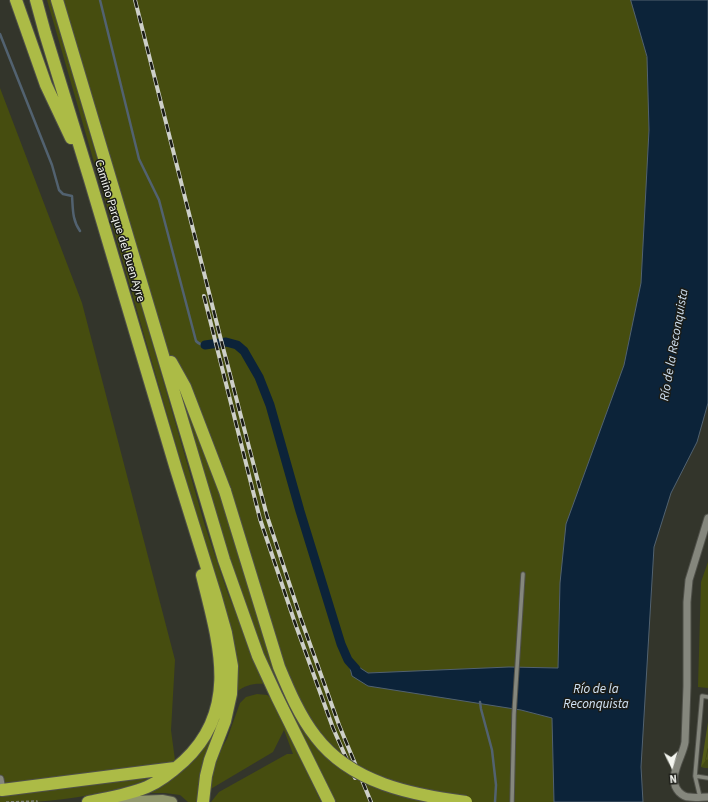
<!DOCTYPE html>
<meta charset="utf-8">
<style>
body{margin:0}
#map{position:relative;width:708px;height:802px;overflow:hidden;background:#33352b;font-family:"Source Sans 3",sans-serif}
canvas{display:block}
.north{position:absolute;left:652px;top:746px;width:40px;height:40px;-webkit-text-stroke:3px #1b1c17;paint-order:stroke;rotate:175deg;font-size:11px;font-weight:700;line-height:16px;text-align:center;color:#f4f6f0}
.north::after{content:'';display:block;margin:auto;width:14px;height:18px;background:#f4f6f0;clip-path:polygon(50% 0,100% 100%,50% 72%,0 100%)}
</style>
<div id="map">
<canvas width="708" height="802"></canvas>
<div class="north">N</div>
</div>
<script>
const ctx = document.querySelector('canvas').getContext('2d');
ctx.lineJoin = 'round';
function fill(path, color) { ctx.fillStyle = color; ctx.fill(path, 'evenodd'); }
function trace(path, color, width, dash) { ctx.strokeStyle = color; ctx.lineWidth = width; ctx.lineCap = dash ? 'butt' : 'round'; ctx.setLineDash(dash || []); ctx.stroke(path); }
function drawText(font, color, halo, rows, align = 'center') {
  ctx.font = font + ' "Source Sans 3",sans-serif'; ctx.lineWidth = 3; ctx.setLineDash([]); ctx.textBaseline = 'middle'; ctx.strokeStyle = halo; ctx.fillStyle = color; for (const [text, x, y, turn = 0] of rows) {
    ctx.save(); ctx.translate(x, y); ctx.rotate((+turn || 0) * Math.PI / 180); ctx.textAlign = isNaN(turn) ? turn : align; if (halo) ctx.strokeText(text, 0, 0); ctx.fillText(text, 0, 0); ctx.restore();
  }
}
const green = new Path2D(`
 M47 0H51L107 193 132 274 178 432 205 526 228 594 252 651 276 701 321 802H211L219 792 287 754H293L284 730 273 752 209 790 212 765 227 739 240 703 246 697 257 694 267 695 272 698 266 684C253 683 246 685 236 692L233 641 223 599 187 483Z
 M58 0H631L647 57 649 130 641 283 624 365 560 583 558 668 526 667H509L368 673 348 661 352 676 521 710 552 718 554 802H329L258 656Z
 M0 88 82 303 175 660 171 730 176 768 2 790 0 779Z
 M708 562V688L698 687 701 582Z
 M223 654 227 663 221 715 207 754 199 802H188L180 795 165 793H148V791L207 738Z
 M144 777 147 780C111 793 72 799 34 802 23 802 11 802 0 802V793C48 795 96 782 144 777Z`);
const water = new Path2D(`
 M631 0H708V403L697 442 671 493 654 547 641 767 643 802H554L552 718 521 710 368 686 352 676 348 660 368 673 509 667 558 668 560 583 566 524 624 365 641 283 649 130 647 57Z`);
const stream = new Path2D(`
 M100 0 139 159 159 200 196 341C199 344 201 345 205 345
 M0 34 52 165 59 190 63 194 72 196C73 208 72 220 80 231
 M480 702 481 709 492 750 496 785 495 802`);
const canal = new Path2D(`
 M205 345 226 342 237 345 244 351 259 377 270 405 300 511 341 644 348 660 356 669`);
const path = new Path2D(`
 M6 802 37 801V802`);
const service = new Path2D(`
 M695 776 708 778
 M700 797 695 776 702 696 708 697
 M512 802 514 714 523 574`);
const minor = new Path2D(`
 M708 518 689 580 687 602V686L685 742C683 757 666 778 679 792 682 795 685 797 689 797 695 798 702 797 708 797
 M0 779 2 790`);
const secondary = new Path2D(`
 M108 802 162 800 172 802`);
const motorway = new Path2D(`
 M16 0 46 85 71 138
 M36 0 45 33 90 180 176 469 215 594 226 633 232 666 231 694 225 721 210 760 206 776 203 802
 M57 0 224 560 258 656 277 697 329 802
 M171 362 185 387 225 491
 M2 790 175 768
 M88 802C107 798 128 795 147 787 161 781 173 771 184 761 241 708 218 641 202 575`);
const rail = new Path2D(`
 M135 0 220 336 267 516 301 619 339 725 371 802
 M204 296 260 519 295 623 333 728 355 778`);
const motorwayBridge = new Path2D(`
 M225 491 279 667C289 691 300 717 316 737 351 783 412 795 466 802`);
const wall = new Path2D(`
 M708 722V768L701 767Z`);
const shadedWall = new Path2D(`
 M706 760H708V768L701 767Z`);
const building = new Path2D(`
 M708 749V760H706Z`);
const streetNames = [
 ["Camino Parque del Buen Ayre",119,231,73]
];
const waterNames = [
 ["Río de la Reconquista",675,345,-80],
 ["Río de la",596,690],
 ["Reconquista",596,705]
];
fill(green, '#464d0f');
fill(water, '#0c2339');
trace(water, '#526270', 1);
trace(stream, '#526270', 2.5);
trace(canal, '#0c2339', 9);
trace(service, '#4f5049', 5.5);
trace(minor, '#4f5049', 9);
trace(secondary, '#4f5049', 12);
trace(motorway, '#4f5049', 14);
trace(path, '#7e8078', 1.5, [3, 2]);
trace(service, '#85877d', 3.5);
trace(minor, '#85877d', 7);
trace(secondary, '#91976c', 10);
trace(motorway, '#acbb46', 12);
trace(rail, '#cdcfc8', 4);
trace(rail, '#1b1c17', 2.5, [8]);
trace(motorwayBridge, '#4f5049', 14, []);
trace(motorwayBridge, '#acbb46', 12);
fill(wall, '#535b18');
fill(shadedWall, '#444a14');
fill(building, '#616a1c');
trace(building, '#444a14', 1);
drawText('12px', '#f4f6f0', '#1b1c17', streetNames);
drawText('italic 13px', '#d1e2f4', '#1b1c17', waterNames);
</script>
